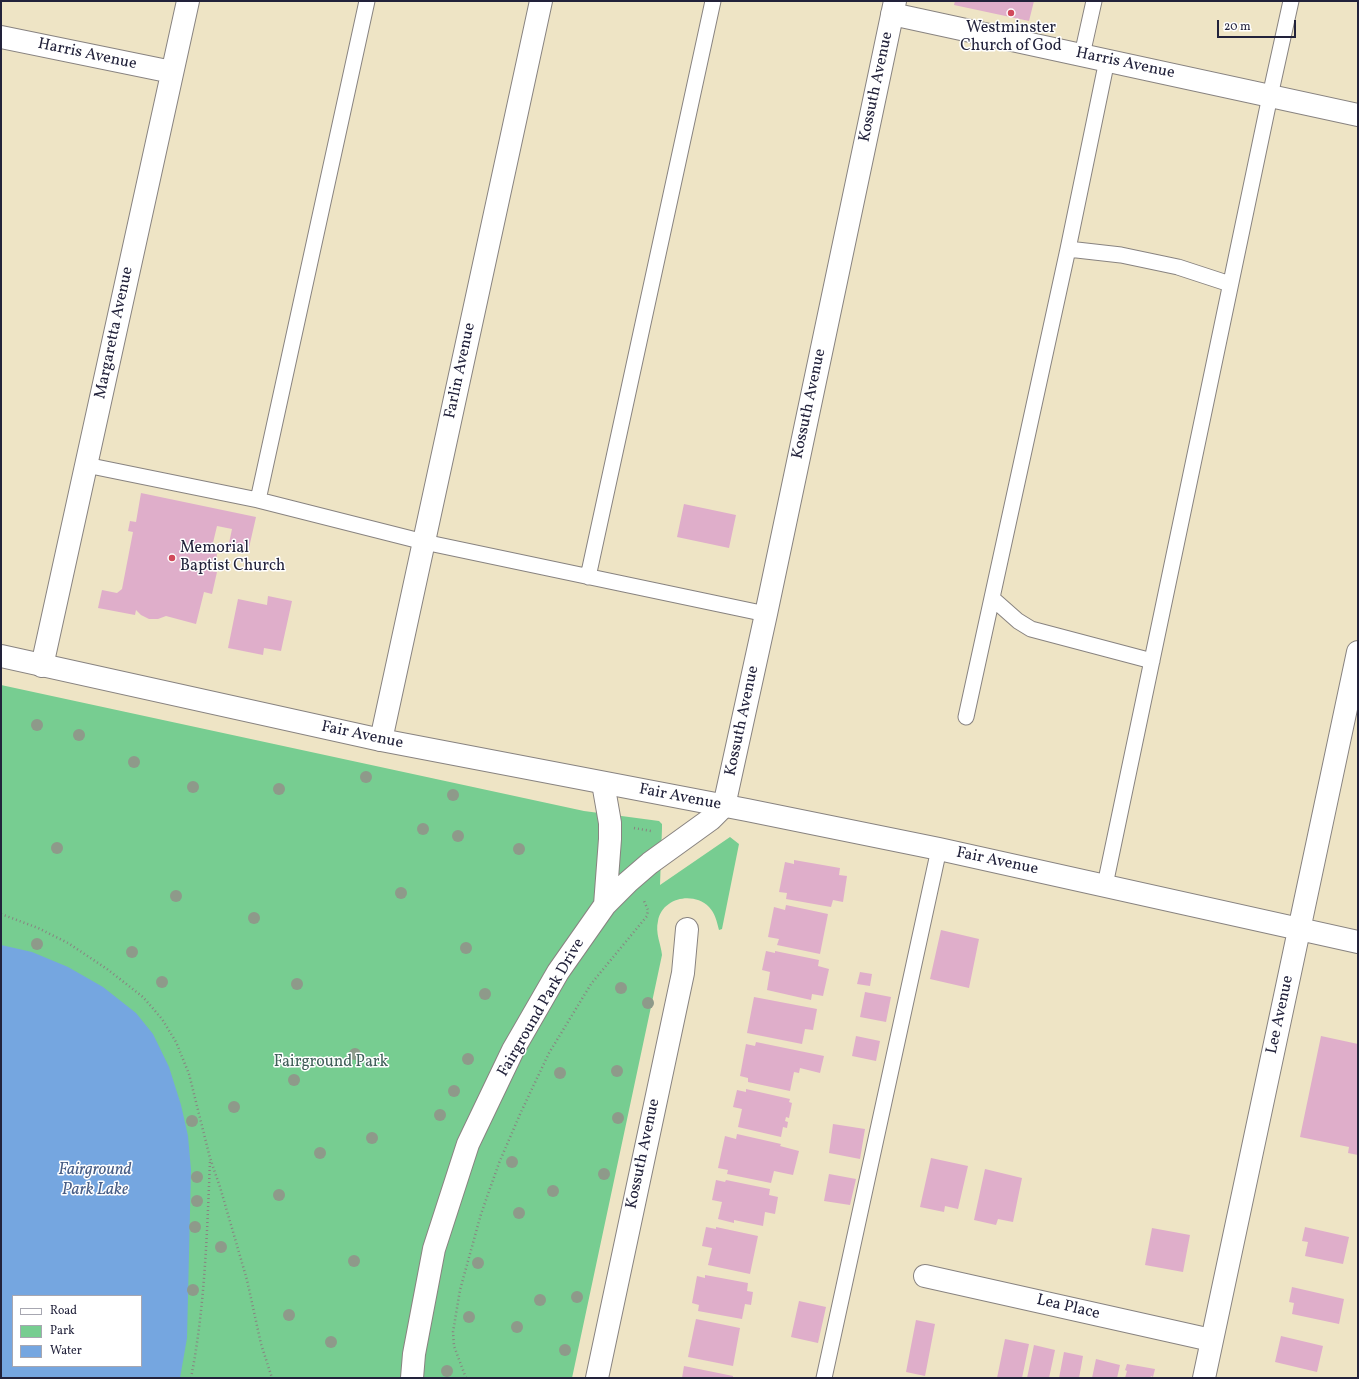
<!DOCTYPE html>
<style>
body{margin:0}
#map{position:relative;width:1359px;height:1379px;overflow:hidden;background:#eee4c5;font-family:Vollkorn,serif}
canvas{display:block}
.frame{position:absolute;inset:0;border:2px solid #22223b;pointer-events:none}
.legend{position:absolute;left:12px;top:1295px;width:130px;height:72px;box-sizing:border-box;background:#fff;border:1px solid #a7a7b1;margin:0;padding:5px 7px;list-style:none;font-size:12px;color:#22223b}
.legend li{display:flex;align-items:center;gap:8px;height:20px}
.legend b{width:20px;border:1px solid #a7a7b1}
.scale{position:absolute;left:1217px;top:20px;width:79px;height:18px;box-sizing:border-box;border:2px solid #22223b;border-top:0;padding-left:5px;font-size:12px;line-height:14px;white-space:nowrap;color:#22223b;-webkit-text-stroke:3px #fff;paint-order:stroke}
</style>
<div id="map">
<canvas width="1359" height="1379"></canvas>
<div class="frame"></div>
<ul class="legend">
<li><b style="height:5px;background:#fff"></b>Road</li>
<li><b style="height:11px;background:#77cd91"></b>Park</li>
<li><b style="height:11px;background:#75a6e0"></b>Water</li>
</ul>
<div class="scale">20 m</div>
</div>
<script>
const ctx = document.querySelector('canvas').getContext('2d');
ctx.lineJoin = 'round';
function fill(path, color) { ctx.fillStyle = color; ctx.fill(path, 'evenodd'); }
function trace(path, color, width, dash) { ctx.strokeStyle = color; ctx.lineWidth = width; ctx.lineCap = dash ? 'butt' : 'round'; ctx.setLineDash(dash || []); ctx.stroke(path); }
function drawText(font, color, halo, rows, align = 'center') {
  ctx.font = font + ' Vollkorn,serif'; ctx.lineWidth = 3; ctx.setLineDash([]); ctx.textBaseline = 'middle'; ctx.strokeStyle = halo; ctx.fillStyle = color; for (const [text, x, y, turn = 0] of rows) {
    ctx.save(); ctx.translate(x, y); ctx.rotate((+turn || 0) * Math.PI / 180); ctx.textAlign = isNaN(turn) ? turn : align; if (halo) ctx.strokeText(text, 0, 0); ctx.fillText(text, 0, 0); ctx.restore();
  }
}
const green = new Path2D(`
 M1 685 584 811 659 821 662 824V828L660 885 730 837 739 844 722 929 719 930C717 922 715 913 709 907 693 891 662 898 658 921 655 933 661 944 662 955L572 1378H1ZM13 1296H141V1366H13Z`);
const water = new Path2D(`
 M1 945 32 952 68 967 103 987 136 1013 153 1034 169 1067 181 1105 188 1136 191 1170 187 1338 180 1378H1ZM13 1296H141V1366H13Z`);
const building = new Path2D(`
 M955 1H1034L1029 21 954 5Z
 M141 493 256 517 248 552 228 548 232 529 217 526 212 547 217 553 216 562 209 564 207 570 217 572 212 594 204 592 196 624 166 616 158 619H149L141 615 136 610 135 615 98 608 102 590 117 593 122 589 133 532 128 531 130 521 136 522Z
 M684 504 736 515 729 548 677 537Z
 M268 596 292 601 281 651 264 648 263 655 228 648 238 599 267 605Z
 M794 860 840 868 839 875 847 876 843 902 833 900 831 907 786 899 787 893 779 892 785 862 794 864Z
 M786 905 828 914 820 954 777 945 779 939 768 937 774 907 785 910Z
 M941 930 979 939 969 988 930 979Z
 M766 951 775 953V951L819 960 818 966 829 969 823 996 812 994 811 1000 767 990 770 972 762 970Z
 M860 972 872 974 870 986 857 984Z
 M865 992 891 997 886 1022 860 1017Z
 M754 997 817 1009 813 1030 805 1029 802 1044 747 1033Z
 M856 1036 880 1041 876 1061 852 1056Z
 M1321 1036 1358 1044V1155L1348 1153 1349 1147 1300 1137Z
 M756 1042 824 1056 820 1073 800 1068 799 1073 794 1072 790 1091 748 1082V1078L740 1076 746 1044 755 1046Z
 M746 1089 790 1099 789 1102 792 1103 789 1118 786 1117 785 1121 788 1122 787 1128 783 1127 781 1137 738 1127 742 1109 733 1107 737 1090 746 1092Z
 M833 1124 865 1129 860 1159 829 1153Z
 M737 1134 781 1144 780 1146 799 1151 793 1175 774 1171 771 1183 727 1174 728 1170 718 1168 725 1136 736 1139Z
 M931 1158 968 1166 958 1209 945 1206 944 1212 920 1207Z
 M985 1169 1022 1178 1013 1222 998 1219 996 1225 974 1220Z
 M829 1174 856 1179 850 1205 824 1201Z
 M716 1180 725 1182 726 1180 770 1189 769 1195 778 1197 775 1214 765 1212 763 1226 734 1220V1223L718 1219 722 1202 712 1200Z
 M706 1227 716 1229V1227L758 1236 750 1274 708 1265 712 1248 702 1246Z
 M1305 1227 1349 1237 1343 1264 1305 1256 1308 1242 1302 1241Z
 M1152 1228 1190 1235 1183 1272 1145 1265Z
 M705 1275 748 1283 747 1291 753 1292 751 1305 745 1304 742 1319 698 1311 699 1305 692 1303 697 1276 705 1278Z
 M1292 1287 1344 1299 1339 1324 1292 1314 1294 1303 1289 1302Z
 M799 1301 826 1307 818 1343 791 1337Z
 M696 1319 740 1328 733 1366 688 1357Z
 M916 1320 935 1324 925 1376 906 1372Z
 M1281 1336 1323 1346 1317 1372 1275 1362Z
 M1005 1339 1029 1344 1022 1378H997Z
 M1034 1345 1055 1350 1049 1378H1027Z
 M1064 1352 1083 1356 1079 1378H1059Z
 M1096 1359 1120 1365 1117 1378H1092Z
 M1127 1364 1155 1369 1153 1377 1151 1376 1150 1378H1125L1127 1371 1125 1370Z
 M684 1366 733 1376V1378H682Z`);
const path = new Path2D(`
 M634 828 651 831
 M1 914 38 928 68 943 107 969 143 997 162 1019 176 1042 189 1074 210 1158 220 1187 247 1280 261 1344 272 1378
 M191 1378C205 1307 207 1233 210 1161
 M466 1378 454 1346 453 1332 460 1290 481 1214 499 1163 521 1112 549 1053 591 984 647 916 648 910 644 901`);
const lane = new Path2D(`
 M367 1 258 500 424 542 766 614
 M1082 55 1094 1
 M1068 249 1121 255 1178 267 1230 284
 M86 465 258 500
 M588 577 713 1
 M992 598 1018 621 1031 629 1152 661
 M966 717 1068 249 1107 60
 M1105 885 1270 96 1291 1
 M824 1378 939 849`);
const street = new Path2D(`
 M892 14 1358 115
 M1 37 172 72
 M42 666 188 1
 M381 740 541 1
 M603 783 610 823V839L605 905
 M925 1276 1211 1340
 M412 1378 414 1354 434 1249 468 1144 513 1050 558 972 605 905 628 882 650 863 711 819 724 806 766 614 895 1
 M597 1378 683 973 687 929`);
const secondary = new Path2D(`
 M1 656 381 740 747 810 939 849 1358 942
 M1204 1378 1358 652`);
const trees = [
 [37,725],
 [79,735],
 [134,762],
 [366,777],
 [193,787],
 [279,789],
 [453,795],
 [423,829],
 [458,836],
 [57,848],
 [519,849],
 [401,893],
 [176,896],
 [254,918],
 [37,944],
 [466,948],
 [132,952],
 [162,982],
 [297,984],
 [621,988],
 [485,994],
 [648,1003],
 [355,1054],
 [468,1059],
 [617,1071],
 [560,1073],
 [294,1080],
 [454,1091],
 [234,1107],
 [440,1115],
 [618,1118],
 [192,1121],
 [372,1138],
 [320,1153],
 [512,1162],
 [604,1174],
 [197,1177],
 [553,1191],
 [279,1195],
 [197,1201],
 [519,1213],
 [195,1227],
 [221,1247],
 [354,1261],
 [478,1263],
 [193,1290],
 [577,1297],
 [540,1300],
 [289,1315],
 [469,1317],
 [517,1327],
 [331,1342],
 [565,1350],
 [447,1371]
];
const markers = [
 [1011,13,4,"#d1495b"],
 [172,558,4,"#d1495b"]
];
const poiNames = [
 ["Westminster",1011,29],
 ["Church of God",1011,47],
 ["Memorial",180,549,"left"],
 ["Baptist Church",180,567,"left"]
];
const streetNames = [
 ["Harris Avenue",87,55,12],
 ["Harris Avenue",1125,64,12],
 ["Kossuth Avenue",877,87,-78],
 ["Margaretta Avenue",115,333,-78],
 ["Farlin Avenue",461,371,-78],
 ["Kossuth Avenue",810,404,-78],
 ["Kossuth Avenue",743,721,-78],
 ["Fair Avenue",362,736,12],
 ["Fair Avenue",680,798,11],
 ["Fair Avenue",997,862,12],
 ["Fairground Park Drive",542,1008,-60],
 ["Lee Avenue",1281,1015,-78],
 ["Kossuth Avenue",644,1154,-78],
 ["Lea Place",1068,1308,13]
];
const parkNames = [
 ["Fairground Park",331,1063]
];
const waterNames = [
 ["Fairground",95,1171],
 ["Park Lake",95,1191]
];
fill(green, '#77cd91');
fill(water, '#75a6e0');
fill(building, '#dfaeca');
trace(lane, '#888380', 17);
trace(street, '#888380', 24);
trace(secondary, '#888380', 24);
trace(path, '#888380', 2.5, [1, 3]);
trace(lane, '#fff', 15);
trace(street, '#fff', 22);
trace(secondary, '#fff', 22);
ctx.fillStyle = '#8e9a8a';
for (const [x, y] of trees) { ctx.beginPath(); ctx.arc(x, y, 6, 0, 2 * Math.PI); ctx.fill(); }
for (const [x, y, r, color] of markers) { const dot = new Path2D(); dot.arc(x, y, r, 0, 2 * Math.PI); ctx.fillStyle = color; ctx.fill(dot); trace(dot, '#fff', 1.5); }
drawText('16px', '#22223b', '#fff', poiNames);
drawText('16px', '#22223b', '#fff', streetNames);
drawText('16px', '#405e59', '#fff', parkNames);
drawText('italic 17px', '#475d85', '#fff', waterNames);
</script>
